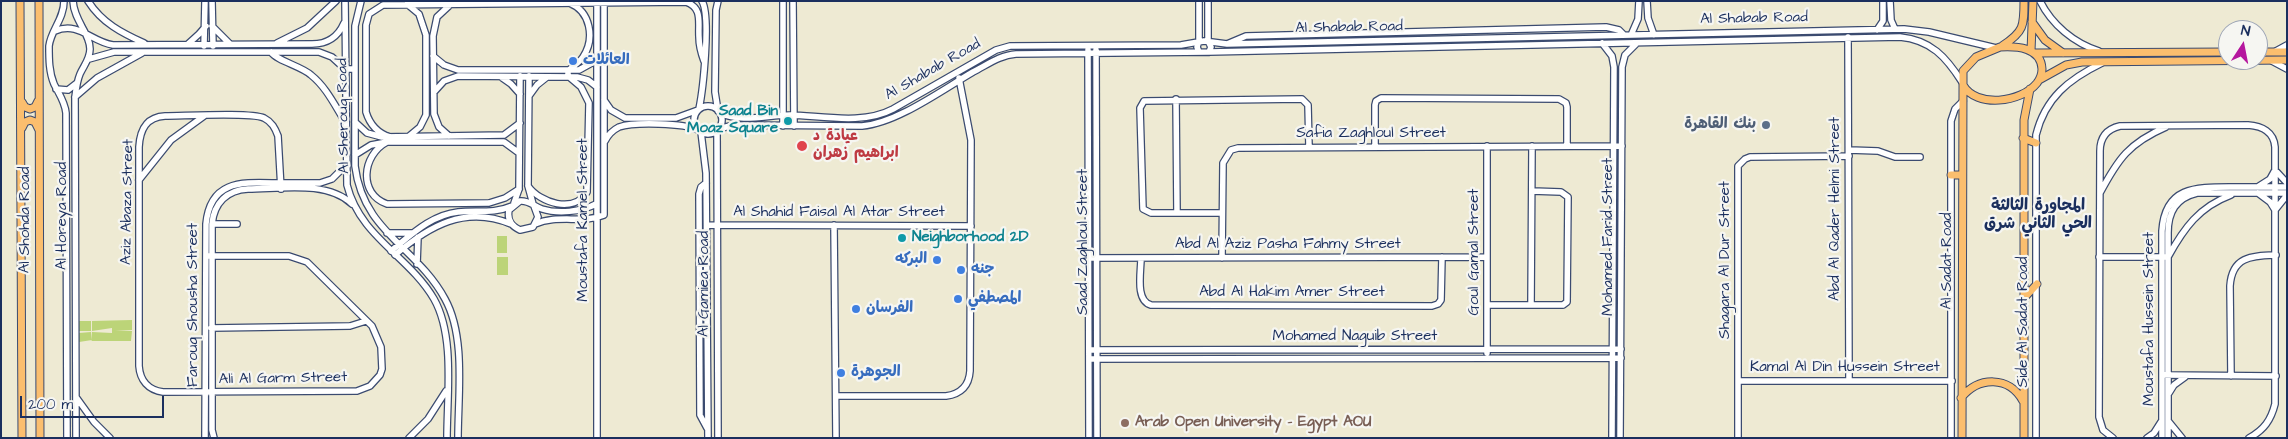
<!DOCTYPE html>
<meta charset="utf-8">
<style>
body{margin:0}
#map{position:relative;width:2288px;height:439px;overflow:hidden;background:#eeead3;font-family:"Architects Daughter",sans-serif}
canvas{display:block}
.frame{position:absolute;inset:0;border:2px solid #1b2f5e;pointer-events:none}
.north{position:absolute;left:2218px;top:20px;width:50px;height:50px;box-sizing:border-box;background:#f6f6f2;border:1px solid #9ea6b7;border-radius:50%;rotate:11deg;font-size:14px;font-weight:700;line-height:20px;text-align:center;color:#1b2f5e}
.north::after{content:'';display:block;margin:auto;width:18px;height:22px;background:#b5179e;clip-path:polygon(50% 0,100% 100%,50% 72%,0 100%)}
.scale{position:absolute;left:20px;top:396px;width:144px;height:22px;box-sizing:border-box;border:2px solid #1b2f5e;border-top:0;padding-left:6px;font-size:15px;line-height:18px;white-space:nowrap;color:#1b2f5e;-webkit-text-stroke:4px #f6f6f2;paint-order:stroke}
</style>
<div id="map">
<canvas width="2288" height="439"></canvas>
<div class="frame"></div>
<div class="north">N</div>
<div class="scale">200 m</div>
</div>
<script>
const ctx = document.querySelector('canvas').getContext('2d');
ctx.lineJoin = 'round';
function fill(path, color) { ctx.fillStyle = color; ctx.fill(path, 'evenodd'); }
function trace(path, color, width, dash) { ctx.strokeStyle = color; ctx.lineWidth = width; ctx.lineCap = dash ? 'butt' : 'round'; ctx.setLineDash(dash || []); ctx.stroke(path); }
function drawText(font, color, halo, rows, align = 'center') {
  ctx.font = font + ' "Architects Daughter","Playpen Sans Arabic",sans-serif'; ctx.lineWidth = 4.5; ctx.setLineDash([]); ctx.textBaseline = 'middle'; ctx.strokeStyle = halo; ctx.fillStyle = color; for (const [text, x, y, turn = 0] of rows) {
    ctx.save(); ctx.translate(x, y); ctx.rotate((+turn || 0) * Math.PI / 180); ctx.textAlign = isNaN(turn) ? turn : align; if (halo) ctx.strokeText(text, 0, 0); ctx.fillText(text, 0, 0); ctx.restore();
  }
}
const green = new Path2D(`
 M497 236H507V253H497Z
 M497 257H508V275H497Z
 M132 320V330L115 331H132L131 341H92V332L112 333V328L92 331V321Z
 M78 321H91V331H78Z
 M91 332 92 340 79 342V333Z`);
const minor = new Path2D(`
 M64 1C64 19 51 30 49 46 49 59 49 72 54 84 59 94 65 102 66 113L67 438
 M73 1C74 21 90 33 90 49 90 59 84 65 80 74 77 81 76 89 75 97L76 438
 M88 1C102 23 122 33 144 43
 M212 1 213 46
 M345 1 347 185C360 237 409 256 434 299 455 336 447 395 447 438
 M361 1 355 26V166C363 232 417 247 445 299 466 337 458 395 458 438
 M793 1 794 126
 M1208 1V41L1211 47 1209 52
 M1647 1 1648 18 1654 35
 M1890 1 1891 20 1895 29
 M2040 1C2052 25 2074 43 2099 51
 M597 2V438
 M407 4 419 14 426 35V115L420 127 408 137
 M212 26 230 44
 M1877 30 1883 21V1
 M55 31C79 21 91 42 113 45L312 44C327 44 338 37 344 23
 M1631 35 1638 19 1639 1
 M1848 37 1849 381
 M277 43 307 28 336 1
 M1602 43 1612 56 1614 67 1612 438
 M188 44 199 34 206 26
 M1227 44 1246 36 1606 27 1619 30 1624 35
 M204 46 205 1
 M1088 50 1089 438
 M1096 50 1097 438
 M2276 51 2287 45
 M271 52C277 61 301 66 311 75 326 87 334 104 344 120
 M1199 52 1197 47 1199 41V1
 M433 56 444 65 458 70H579L597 60
 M89 59 114 52H319L332 57 345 69H355
 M2272 61 2287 69
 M529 76 528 186 533 204
 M501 77 511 84 520 94
 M56 89 68 90 77 83
 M434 92 444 81 458 76 577 77 588 80 597 87
 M529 96 537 85 547 77
 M75 97 97 78 142 53
 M1176 99 1177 213
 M604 100 611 110 625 118H676L698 110
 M694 120a14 14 0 1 1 28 0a14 14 0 1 1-28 0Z
 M699 109C703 90 711 16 702 1
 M718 111 715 92 716 10 718 1
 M720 113C742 123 767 115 790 115 823 116 863 125 893 109L996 50 1010 46 1181 45 1204 41 1227 44 1904 29 1929 32 1996 48
 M355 122 367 133 382 137 504 135 520 123
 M783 126V1
 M718 129 734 125 862 126C897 123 942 90 973 72 987 65 1000 55 1016 54L1209 52 1900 37C1931 40 1946 57 1962 82
 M717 131 718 438
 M701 132 706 173 708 438
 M449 136 439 127 434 114 433 36 437 17 451 4
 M390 137C377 133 370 125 366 112V25L369 14 383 5 686 2C703 8 698 22 699 37 699 45 701 53 704 61
 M605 141C608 135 613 130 619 127 634 122 684 123 698 130
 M387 142C362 155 358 194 387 204L489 203 505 198 519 189
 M1375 147V105L1376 101 1381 98 1559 99 1566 103 1567 107V146
 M1849 150 1878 151 1895 157H1920
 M355 155 371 145 387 142H504L519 153
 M139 180 171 140 204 116
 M706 183 701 187 699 194 700 415 707 428
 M528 186C540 203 574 214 587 192L589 103 581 87 568 76V71C573 66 579 63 583 57 595 39 591 11 569 3
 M2259 186 2270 179 2275 170 2287 183
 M2100 193C2118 159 2129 143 2166 127
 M2258 193 2270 202 2275 210 2287 195
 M514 203 519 189 520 76
 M534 206 538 217 533 227 520 230C511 226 507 220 509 210L520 201C529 200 533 206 542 209 558 214 581 212 596 204
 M1222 213H1151L1143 209 1140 108 1144 101 1302 99 1308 105 1309 147
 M212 224H237
 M535 224C558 214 583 224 604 215V2
 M707 225 971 226
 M834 225 836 438
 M387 233H413
 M391 251C411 235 431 215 458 212 476 210 494 214 512 206
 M395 255C429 226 465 205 511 224
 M206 256H289L307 262 372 326 381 347 382 369 380 375 370 386 357 391 163 392C148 390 140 380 139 366V147C140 130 146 117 165 116 184 116 251 112 264 118 272 122 275 128 278 136L281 189
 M2099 257H2168C2184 228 2199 207 2231 195
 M1089 258 1487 257
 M1141 258C1141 272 1135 301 1151 305L1432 306 1438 304 1441 300 1442 257
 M1222 258 1223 163 1231 150 1238 148 1622 146
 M417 264 418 237
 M1487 305H1563L1567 302 1568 197 1561 192 1532 191
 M1531 305 1532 146
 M211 328 350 326 366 321
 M1089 350 1621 349
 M1487 353V146
 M1089 359 1621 358
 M2165 375 2276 376
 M2231 376 2230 286C2232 256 2252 256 2276 255
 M1738 381H1952
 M2169 393 2174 385 2185 377
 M836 396H946C961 394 969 386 970 371L971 140 959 78
 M76 397 94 422 110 438
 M2169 422 2182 438
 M205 438 206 224C210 182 239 182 272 183 288 183 304 183 320 183L332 179 345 166
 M214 438 212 430V224C214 203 227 190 248 189 280 189 327 180 352 204
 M409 438 428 419 446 391
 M1620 438 1622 67 1625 55 1637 43
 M1738 438V166L1745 159 1750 157 1849 156
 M1951 438V121L1955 109 1963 101
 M2036 438V135C2045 98 2069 79 2102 63
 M2113 438 2103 430 2099 417 2100 151C2100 137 2107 129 2120 126L2248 125C2262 126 2274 132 2275 147V404C2271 420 2264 430 2249 438
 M2147 438 2154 433 2161 422
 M2162 438V231C2165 186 2196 187 2232 187 2250 187 2269 187 2287 187
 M2168 438V233C2168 212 2176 198 2197 193H2287`);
const major = new Path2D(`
 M20 1 22 438
 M39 1 40 438
 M2032 22 2045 40 2063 53
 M2002 46C2024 32 2024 26 2024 1
 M2000 47C2016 46 2041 47 2042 69 2042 74 2040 79 2037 83 2021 103 1976 108 1963 85V71L1976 57Z
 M2031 51 2033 1
 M2258 52H2287
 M2034 53 2228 52
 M2039 80 2066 65 2082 62 2287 60
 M22 102 25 107 30 109 35 107 38 101
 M22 128 25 122 30 120 35 122 39 130
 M2023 138 2036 143
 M1951 175H1961
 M2025 297 2037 284
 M1961 398C1979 376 2009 376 2023 401
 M1962 438 1963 85
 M2024 438V120L2030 89`);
const markers = [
 [573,61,5,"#3f7fe0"],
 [788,121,5,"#0f9aa8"],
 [1766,125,5,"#5c6f8a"],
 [802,146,6,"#e0444e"],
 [902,238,5,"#0f9aa8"],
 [937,260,5,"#3f7fe0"],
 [961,270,5,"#3f7fe0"],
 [958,299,5,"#3f7fe0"],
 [856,309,5,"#3f7fe0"],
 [841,373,5,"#3f7fe0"],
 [1125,423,5,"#8d6e63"]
];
const streetNames = [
 ["Al Shabab Road",1754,19,-1],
 ["Al Shabab Road",1349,28,-1],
 ["Al Shabab Road",933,70,-30],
 ["Al Sherouq Road",344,116,-91],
 ["Safia Zaghloul Street",1371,134],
 ["Aziz Abaza Street",128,202,-89],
 ["Abd Al Qader Helmi Street",1836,209,-90],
 ["Al Shahid Faisal Al Atar Street",839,213],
 ["Al Horeya Road",63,216,-90],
 ["Al Shohda Road",26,220,-90],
 ["Moustafa Kamel Street",584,220,-90],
 ["Mohamed Farid Street",1609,237,-90],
 ["Saad Zaghloul Street",1084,242,-90],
 ["Abd Al Aziz Pasha Fahmy Street",1288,245],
 ["Goul Gamal Street",1475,252,-90],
 ["Shagara Al Dur Street",1726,260,-90],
 ["Al Sadat Road",1948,261,-90],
 ["Al Gamiea Road",705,284,-90],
 ["Abd Al Hakim Amer Street",1292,293],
 ["Farouq Shousha Street",194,305,-90],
 ["Moustafa Hussein Street",2150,319,-90],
 ["Side Al Sadat Road",2024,322,-90],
 ["Mohamed Naguib Street",1355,337],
 ["Kamal Al Din Hussein Street",1845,368],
 ["Ali Al Garm Street",283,379,-1]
];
const shopNames = [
 ["العائلات",583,61],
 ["البركه",927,260,"right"],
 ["جنه",971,270],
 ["المصطفي",968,299],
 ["الفرسان",866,309],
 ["الجوهرة",851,373]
];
const cultureNames = [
 ["Saad Bin",778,112],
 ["Moaz Square",778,129],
 ["Neighborhood 2D",912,238,"left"]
];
const serviceNames = [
 ["بنك القاهرة",1756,125]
];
const healthNames = [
 ["عيادة د",813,137],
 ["ابراهيم زهران",813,154]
];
const educationNames = [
 ["Arab Open University - Egypt AOU",1135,423]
];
const neighbourhoodNames = [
 ["المجاورة الثالثة",2038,207],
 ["الحي الثاني شرق",2038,225]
];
fill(green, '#bcd478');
trace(minor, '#3b4b70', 8);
trace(major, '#3b4b70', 9);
trace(minor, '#fff', 5.5);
trace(major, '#fbbe6e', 7);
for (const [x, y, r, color] of markers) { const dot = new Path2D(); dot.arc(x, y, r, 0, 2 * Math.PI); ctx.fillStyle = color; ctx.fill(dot); trace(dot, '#f6f6f2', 2); }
drawText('15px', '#1b2f5e', '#f6f6f2', streetNames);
drawText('bold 15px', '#366cbe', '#f6f6f2', shopNames, 'left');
drawText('bold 15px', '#0d838f', '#f6f6f2', cultureNames, 'right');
drawText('bold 15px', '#4e5e75', '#f6f6f2', serviceNames, 'right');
drawText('bold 15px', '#be3a42', '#f6f6f2', healthNames, 'left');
drawText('bold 15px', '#785e54', '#f6f6f2', educationNames, 'left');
drawText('bold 16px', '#1b2f5e', '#f6f6f2', neighbourhoodNames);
</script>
